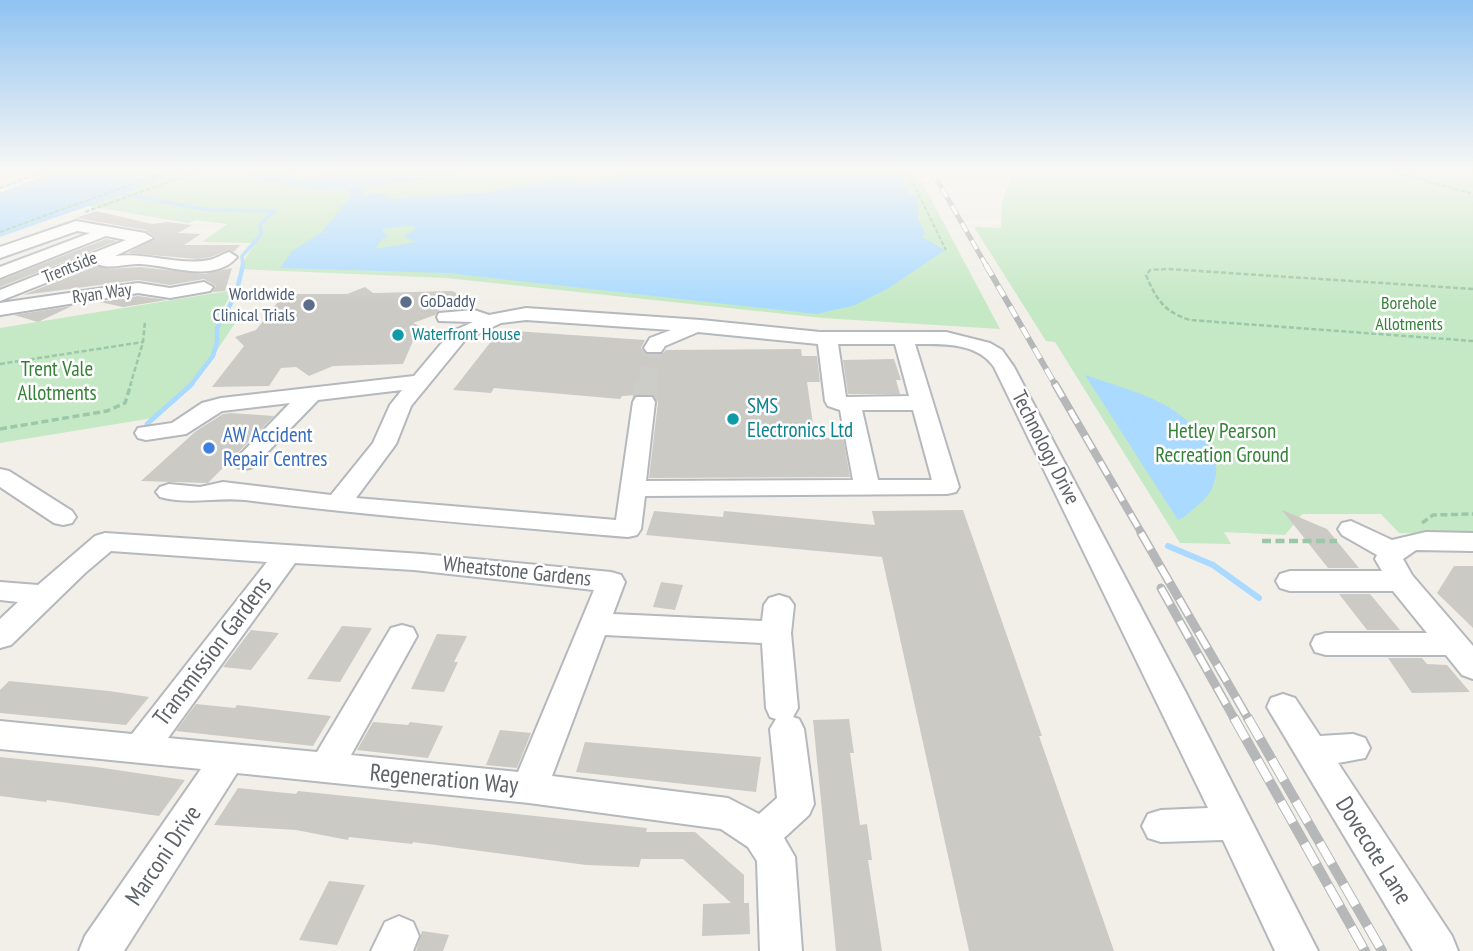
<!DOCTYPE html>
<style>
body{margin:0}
canvas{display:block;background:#f1efe8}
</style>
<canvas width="1473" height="951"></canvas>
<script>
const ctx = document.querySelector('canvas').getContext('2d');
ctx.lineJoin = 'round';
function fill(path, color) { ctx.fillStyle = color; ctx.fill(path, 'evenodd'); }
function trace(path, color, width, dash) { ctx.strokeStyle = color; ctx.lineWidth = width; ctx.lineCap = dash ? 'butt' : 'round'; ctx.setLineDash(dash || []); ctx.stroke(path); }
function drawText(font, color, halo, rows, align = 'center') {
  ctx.font = font + ' "PT Sans Narrow",sans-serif'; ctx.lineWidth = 5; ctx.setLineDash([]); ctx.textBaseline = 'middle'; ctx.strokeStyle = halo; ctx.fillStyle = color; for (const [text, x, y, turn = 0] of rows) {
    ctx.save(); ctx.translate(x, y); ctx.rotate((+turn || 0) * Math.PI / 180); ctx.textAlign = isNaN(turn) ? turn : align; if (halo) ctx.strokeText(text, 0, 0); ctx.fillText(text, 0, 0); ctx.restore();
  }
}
const green = new Path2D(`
 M181 171H916L1000 329 823 318 446 278 239 269 255 243 202 242 227 224 196 220 188 223 88 206Z
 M1013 171H1473V533H1399L1381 514H1302L1285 535 1224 532 1231 544 1180 543 1055 342 1046 341 974 227 1001 228 1002 203Z
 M228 291 231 295 217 318 239 317 200 376 153 418 0 443V328Z`);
const water = new Path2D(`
 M55 171H186L124 193 128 195 117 196 0 237V193Z
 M252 171H286L297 182 342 171H466L444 177 363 187 362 196 381 193 390 199 484 193 569 177 579 184 599 182 633 171H897L905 175 902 180 908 192 918 199V219L925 233 922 237 945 250 889 288 855 305 817 314 447 273 280 268 292 251 321 233 351 196 348 189 317 190 244 178ZM410 225 416 228 404 237 416 242 375 249 382 239 389 237 382 231 383 229Z
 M1085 375C1133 392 1178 399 1208 445 1216 458 1219 470 1213 486 1210 497 1193 509 1184 517L1178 520Z`);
const streamFar3 = new Path2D(`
 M123 194 208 210 275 211 260 224 261 235 242 256 243 267`);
const streamFar2 = new Path2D(`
 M190 386 213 356 217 342V328L236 294 243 265`);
const streamFar1 = new Path2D(`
 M147 424 192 384`);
const stream = new Path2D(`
 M1168 546 1213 565 1259 598`);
const building = new Path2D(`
 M96 211 152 224 168 222 192 225 178 233 201 234 184 245H240L234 252 228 250 211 257 198 259 128 253 156 237 145 230 76 218 12 240Z
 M106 239 117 241 0 287V280Z
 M96 266 111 269 140 267 204 274 232 268 225 291 212 292 216 286 204 279 170 285 138 280 23 295Z
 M365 287 373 293 452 291 472 300 439 310 435 315 413 323 436 333 413 341 403 364 333 366 309 376 296 367 281 368 269 386 212 387 244 346 235 337 256 330 284 294H347Z
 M138 296 167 300 123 307 100 302Z
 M72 306 38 322 14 315Z
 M500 330 645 340 641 348 647 355H661L666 350 801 349 802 356H817L820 382H807L815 438H843L850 477 649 478 658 402 652 394 622 396 620 399 494 388 491 393 453 390Z
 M894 359 901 380H896L900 394H848L843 360Z
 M231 413 274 416 208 483 141 481 196 431 223 414Z
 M963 510 1042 736H1039L1114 951H969L882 557 646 535 654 511 723 517 724 511 875 525 872 511Z
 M1282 510 1327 529 1359 568H1328Z
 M1454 566H1473V628L1437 593Z
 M661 582 683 585 675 610 653 607Z
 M1339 594H1370L1400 630H1367Z
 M342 626 372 628 340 682 307 679Z
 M251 630 279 633 251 670 223 667Z
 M437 634 467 636 454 662H458L444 692 411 689Z
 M1388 658H1422L1427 664 1447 665 1470 692 1412 693Z
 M9 681 109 691 149 697 126 725 0 713V690Z
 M196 704 235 708 237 705 331 716 313 746 176 731Z
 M849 719 854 753H850L860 825 867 824 872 860H868L882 951H836L813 720Z
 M373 722 408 725 410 722 443 726 428 758 357 750Z
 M500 730 531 733 517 768 486 765Z
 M585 742 761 757 756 792 576 772Z
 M0 757 96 767 185 780 159 816 47 800 46 802 0 796Z
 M238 788 296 794 298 791 470 809 647 828 646 832H695L744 875V903H749L750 934 702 936 703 904 731 903 683 859H641L639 867 586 865 413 842 412 844 349 837 348 840 296 830 214 825Z
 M329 881 365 885 337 945 299 940Z
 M422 931 449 935 443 951H416Z`);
const minorTunnelFar1 = new Path2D(`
 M647 386 654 348`);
const minorTunnel = new Path2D(`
 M644 402 647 384`);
const pathFar3 = new Path2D(`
 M907 171 946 250
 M1392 171 1473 194
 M0 188 46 171
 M85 212 199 171
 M0 232 168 171`);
const pathFar2 = new Path2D(`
 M1473 289 1168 269 1150 270 1146 275C1156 299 1164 312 1190 320L1473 341
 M0 364 143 342
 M130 386 143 342 145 321`);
const pathFar1 = new Path2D(`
 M0 429 107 411 125 403 131 384
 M1422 523 1433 515 1473 514`);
const path = new Path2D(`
 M1262 541H1337`);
const minor = new Path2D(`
 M76 221 145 233 153 238 115 256C147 252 179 266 209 260 216 259 222 254 229 252L237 257C214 284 170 265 140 264 126 263 108 271 96 263L0 301V290L126 240 106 236 0 278V267L90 233 77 231 0 258V247Z
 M204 282 213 287 210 291 170 298 138 293 0 315V303L138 283 170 288Z
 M526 308 701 320 820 332H946L990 343 1002 350 1014 367 1185 691 1318 951H1275L1223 840 1161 842 1148 838 1142 826 1148 814 1161 810 1208 808 994 367C977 342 942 344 915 344L959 487 956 492 947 494 645 496 641 529 637 535 628 537C500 526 372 516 245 500 216 497 189 505 160 497L156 492 160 487 169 484 200 487 223 482 331 495 373 443 390 405 402 390 318 400 253 467 245 469 237 467 233 462 290 403 222 411 186 434 146 440 138 438 135 433 138 428 172 423 202 403 221 398 414 376 451 332 473 322 439 321 437 317 439 313 474 310 489 315ZM526 320 671 330 650 338 644 348 647 352H661L665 346 698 332 818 344 825 401 828 406 840 410 853 480 646 481 655 402 652 397H636L633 402 616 520 356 498 396 444 411 406 465 340 501 323ZM838 344H895L909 396 846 397ZM862 410H913L932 480H878Z
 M0 469 9 471 72 511 76 517 72 523 63 525 54 523 0 487Z
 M1351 521 1392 540 1426 532 1473 533V551L1416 550 1403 559 1412 575 1473 646V679L1462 675 1446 655H1326L1315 652 1311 644 1315 636 1326 633H1427L1393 591H1290L1280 588 1276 581 1280 574 1290 571H1382L1375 559 1377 555 1342 535 1338 529 1342 523Z
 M105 533 422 554 611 572 621 575 625 582 613 614 762 621 764 605 769 598 779 595 789 598 794 605 791 633 798 708 793 717 799 719 804 729 814 804 809 815 784 838 795 857 802 951H760L757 861 748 847 721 829 529 803 237 773 124 951H79L85 936 201 769 0 749V721L132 734 267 562 111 551 85 573 11 645 0 648V619L18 602 0 600V582L38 585 95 536ZM295 563 414 570 594 590 518 772 351 755 417 636 413 628 402 625 391 628 317 752 168 738ZM605 635 762 643 766 708 770 717 776 719 770 729 777 798 759 814 728 798 552 776Z
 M1283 694 1295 698 1320 736 1353 734 1365 738 1370 748 1365 758 1338 763 1452 936 1458 951H1413L1267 707 1271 698Z
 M399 916 413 922 419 936 413 951H371L385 922Z`);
const railFar4 = new Path2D(`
 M932 171 987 267`);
const railFar3 = new Path2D(`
 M986 265 1056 386`);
const railFar2 = new Path2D(`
 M1055 384 1142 534`);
const railFar1 = new Path2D(`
 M1141 533 1249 720
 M1161 588 1235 720`);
const rail = new Path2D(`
 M1234 718 1365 951
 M1248 718 1382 951`);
const markers = [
 [406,302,7,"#5c6f8a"],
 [309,305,7,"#5c6f8a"],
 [398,335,7,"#0f9aa8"],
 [733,419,7,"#0f9aa8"],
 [209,448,7,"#3f7fe0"]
];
const farStreetnames = [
 ["Trentside",70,268,-22],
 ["Ryan Way",102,294,-8]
];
const farServicenames = [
 ["Worldwide",295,295],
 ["Clinical Trials",295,316],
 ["GoDaddy",420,302,"left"]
];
const farParknames = [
 ["Borehole",1409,304],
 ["Allotments",1409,325]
];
const farCulturenames = [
 ["Waterfront House",412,335]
];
const parkNames = [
 ["Trent Vale",57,370],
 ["Allotments",57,394],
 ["Hetley Pearson",1222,432],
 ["Recreation Ground",1222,456]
];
const cultureNames = [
 ["SMS",747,407],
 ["Electronics Ltd",747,431]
];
const shopNames = [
 ["AW Accident",223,436],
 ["Repair Centres",223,460]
];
const streetNames = [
 ["Technology Drive",1045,448,63],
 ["Wheatstone Gardens",517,572,6]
];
const nearStreetnames = [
 ["Transmission Gardens",213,652,-53],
 ["Regeneration Way",444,780,5],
 ["Dovecote Lane",1373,851,58],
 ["Marconi Drive",164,856,-56]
];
fill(green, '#c5e8c5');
fill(water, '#aadaff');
trace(streamFar3, '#aadaff', 3.5);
trace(streamFar2, '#aadaff', 4.5);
trace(streamFar1, '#aadaff', 5);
trace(stream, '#aadaff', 6);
fill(building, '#cccac5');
trace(minorTunnelFar1, '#ccccc8', 19, [19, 10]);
trace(minorTunnel, '#ccccc8', 24, [24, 12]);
trace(minor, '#b5b8bc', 4);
trace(pathFar3, '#9cc7a9', 2, [4.5, 2]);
trace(pathFar2, '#9cc7a9', 2.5, [5, 2.5]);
trace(pathFar1, '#9cc7a9', 3.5, [7, 3.5]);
trace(path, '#9cc7a9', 4.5, [9, 4.5]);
fill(minor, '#fff');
trace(railFar4, '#b6b7b8', 5);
trace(railFar3, '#b6b7b8', 6);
trace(railFar2, '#b6b7b8', 8);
trace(railFar1, '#b6b7b8', 9);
trace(rail, '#b6b7b8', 10);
trace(railFar4, '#fff', 3.5, [10]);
trace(railFar3, '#fff', 4.5, [12]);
trace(railFar2, '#fff', 5, [15]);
trace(railFar1, '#fff', 6, [19]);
trace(rail, '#fff', 8, [24]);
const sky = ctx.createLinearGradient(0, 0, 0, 304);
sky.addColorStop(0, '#8fc3f1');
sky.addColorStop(0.56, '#f9f8f5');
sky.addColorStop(1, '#f9f8f500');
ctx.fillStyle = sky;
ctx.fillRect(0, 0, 1473, 304);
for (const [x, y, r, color] of markers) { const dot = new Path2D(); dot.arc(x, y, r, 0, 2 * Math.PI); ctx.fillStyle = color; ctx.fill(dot); trace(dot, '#fff', 2.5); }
drawText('18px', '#5f6368', '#fff', farStreetnames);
drawText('18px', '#4e5e75', '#fff', farServicenames, 'right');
drawText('18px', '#348238', '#fff', farParknames);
drawText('18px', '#0d838f', '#fff', farCulturenames, 'left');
drawText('21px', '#348238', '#fff', parkNames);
drawText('21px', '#0d838f', '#fff', cultureNames, 'left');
drawText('21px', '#366cbe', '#fff', shopNames, 'left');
drawText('21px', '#5f6368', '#fff', streetNames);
drawText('24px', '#5f6368', '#fff', nearStreetnames);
</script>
